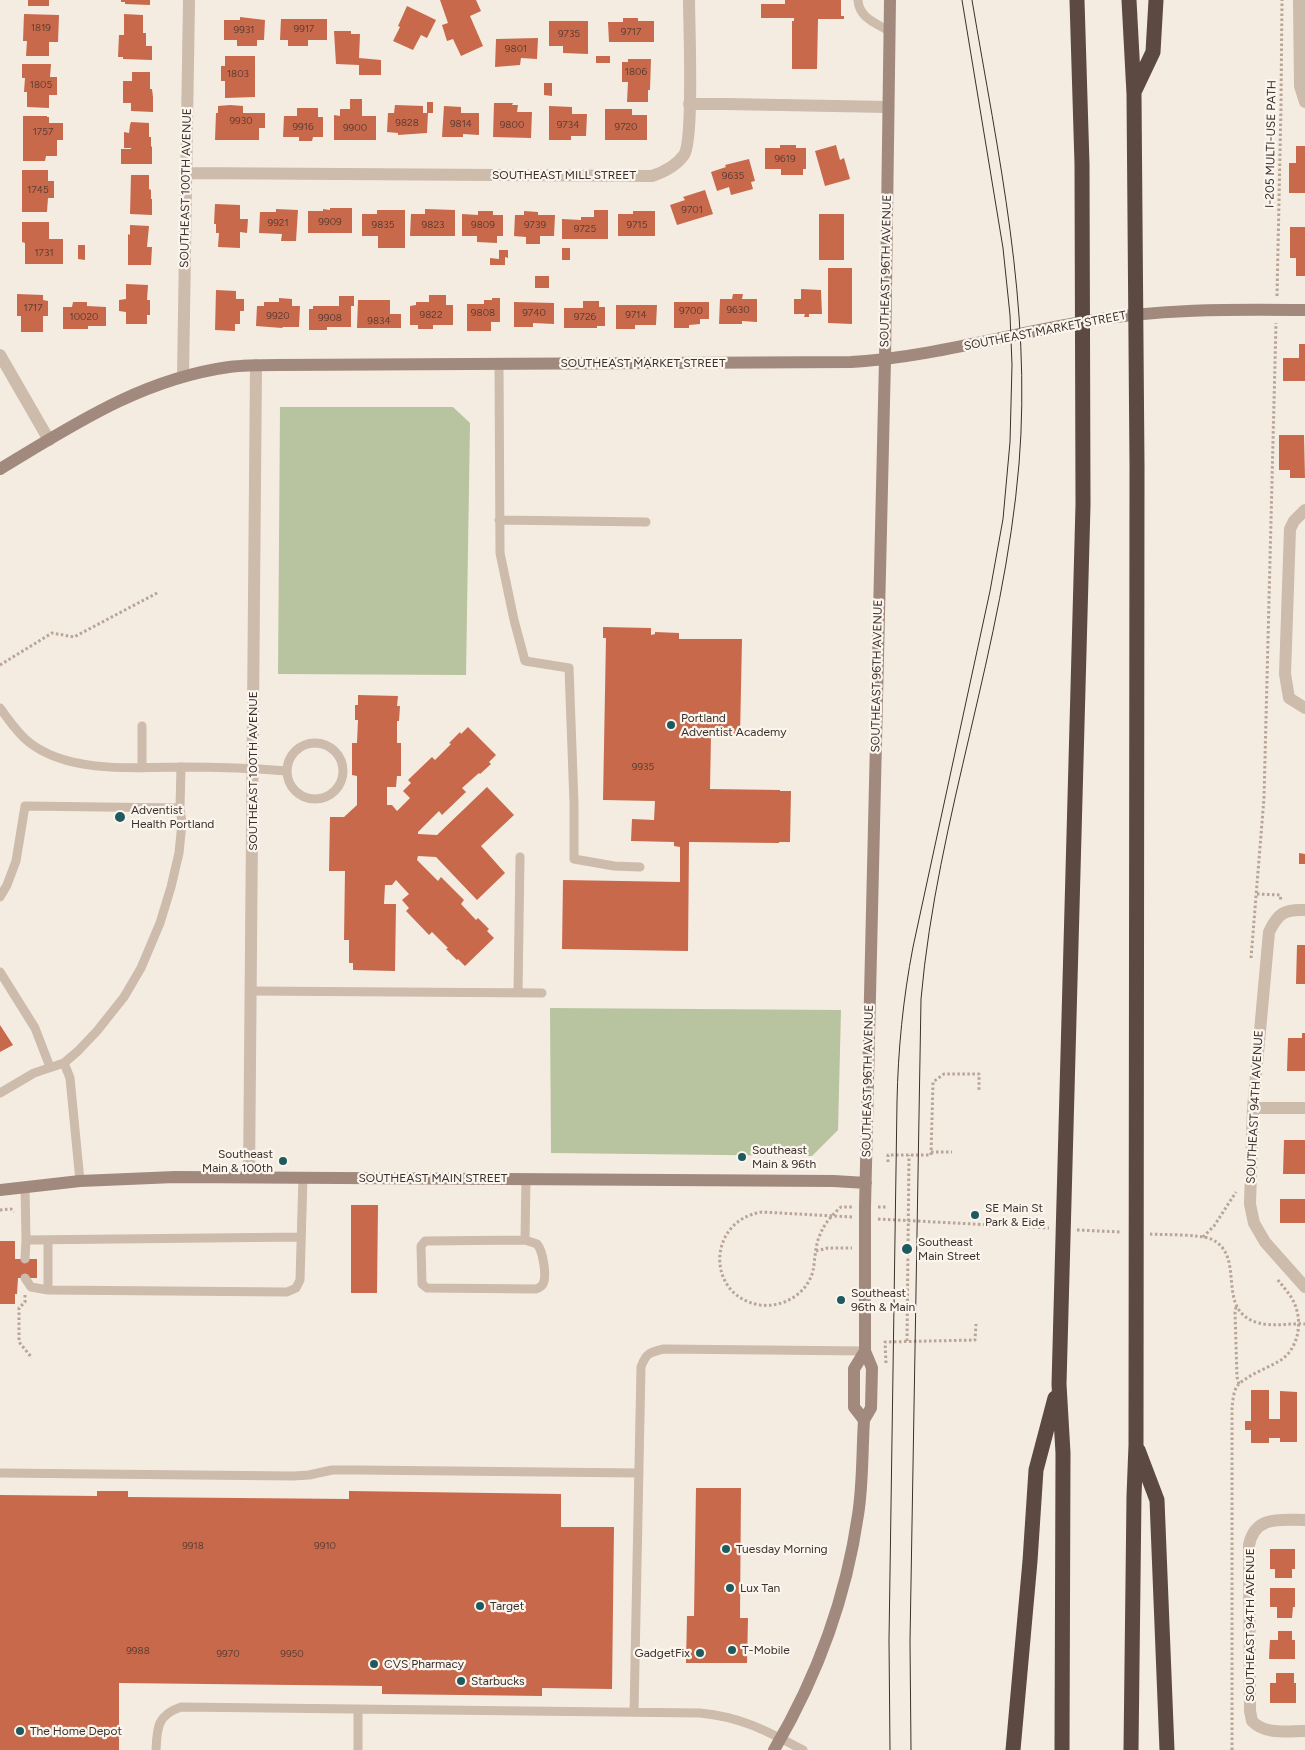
<!DOCTYPE html>
<style>
body{margin:0}
canvas{display:block;background:#f4ebe1}
</style>
<canvas width="1305" height="1750"></canvas>
<script>
const ctx = document.querySelector('canvas').getContext('2d');
ctx.lineJoin = 'round';
function fill(path, color) { ctx.fillStyle = color; ctx.fill(path, 'evenodd'); }
function trace(path, color, width, dash) { ctx.strokeStyle = color; ctx.lineWidth = width; ctx.lineCap = dash ? 'butt' : 'round'; ctx.setLineDash(dash || []); ctx.stroke(path); }
function drawText(font, color, halo, rows, align = 'center') {
  ctx.font = font + ' Figtree,sans-serif'; ctx.lineWidth = 4.5; ctx.setLineDash([]); ctx.textBaseline = 'middle'; ctx.strokeStyle = halo; ctx.fillStyle = color; for (const [text, x, y, turn = 0] of rows) {
    ctx.save(); ctx.translate(x, y); ctx.rotate((+turn || 0) * Math.PI / 180); ctx.textAlign = isNaN(turn) ? turn : align; if (halo) ctx.strokeText(text, 0, 0); ctx.fillText(text, 0, 0); ctx.restore();
  }
}
const green = new Path2D(`
 M280 407H453L470 423 466 675 278 674Z
 M550 1008 841 1010 838 1130 812 1156 551 1153Z`);
const building = new Path2D(`
 M28 0H49V6H28Z
 M121 0H150V5L125 4V2H121Z
 M440 0H476L481 11 470 16 483 46 461 56 453 39 447 41 442 25 448 23Z
 M785 0H841V16H844V19H818L817 69H792V21H794V18H761V4H785Z
 M407 6 436 20 427 38 421 35 413 50 393 41 400 27 398 26Z
 M24 14 59 15 58 42H49V56H26L27 41H23Z
 M124 14 143 15V33H146V46H152V60L123 59V57H118L119 35H124Z
 M240 17 265 20 264 40H257V46H237V40H224V20H240Z
 M623 18H638V21H654V42H609L608 22H623Z
 M281 19H327V40H308V46H288V40H280Z
 M549 21H588V54L563 53V46H549Z
 M334 31H351V34H360L359 58 381 60V75H359V65L336 64Z
 M538 38 537 59 521 58 520 65 495 67 496 39Z
 M225 56H255V97L225 98V81H221V66H225Z
 M596 56H610V63H596Z
 M628 59H651L650 90H648V102H627L628 82H622V62H628Z
 M22 64H51L50 77H57V95H49V108L27 107V92H24L25 78H22Z
 M132 72H150V89H152L153 97V112L131 111V103H123V81H132Z
 M544 83H552V96L544 95Z
 M350 99H362V116H376V140H334V115L340 116V109H350Z
 M427 102H433V113H427Z
 M494 103H513L512 105H518L517 112H532L531 138 493 137Z
 M230 105 243 106V113H265V128H259V140H215L216 113H218V106Z
 M395 105 423 106V113H428L427 133 398 135V133L387 132 388 113H394Z
 M444 106 461 107V113H479V135L463 134V137H442Z
 M549 106 572 107V114H587L586 136H571V140H549Z
 M297 108H318V117H323V137H313L312 141H299V137H283L284 116H297Z
 M605 109H632V115H647V140H605Z
 M23 116H47V117H49V123H63V140H57V156H46L45 161H23Z
 M131 122 149 123V137H151V147L152 146V164H121V149H131V148H124V132L129 133 130 125Z
 M780 145H796V148H806V169H803V175H781V169H765V148H780Z
 M836 145 840 160 844 158 850 179 825 186 815 151Z
 M1296 146H1305V193H1289V163H1296Z
 M749 159 755 181 751 182 753 189 731 195 729 187 717 191 711 172 726 167 725 165Z
 M22 170H48V181H54V198H48L47 212H22Z
 M131 175H149V189L151 190V199H152V215L130 214Z
 M705 190 713 214 677 225 670 205 685 200 683 197Z
 M215 204 240 205V219H248L247 233 240 232V248L218 247 219 233H216V224H214Z
 M330 208H352V233H308V211H323V209L330 210Z
 M276 209 298 210 296 241H281L282 234 259 233 260 212H276Z
 M425 209 455 210V236H410L411 214H425Z
 M377 210H405V248H378V236H362V214H377Z
 M594 210H608V239H562V219L581 220V217H594Z
 M478 211H493V215H503V236H497V243L477 242V236H462V214L478 215Z
 M524 211 538 212V215H555L554 236H540V244H526V237L514 236 515 215H524Z
 M633 211H655V236H618V214H633Z
 M819 214H844V260H819Z
 M22 222H49V239H63V264H25V243L22 242Z
 M130 225 149 226 147 247H152L151 265H128V234L130 235Z
 M1290 227H1305V276H1296V258H1290Z
 M78 245H85V260L78 259Z
 M562 248H570V260H562Z
 M499 250H508V258L505 257V265H490V258L499 259Z
 M828 268H852V324L828 323Z
 M535 276H549V288H535Z
 M126 284 148 285 147 300H150V315H147V324H126V312L119 311V300L126 299Z
 M801 289 821 290 822 314H809V317H804L805 314H794V299H801Z
 M216 290 236 291V299H244V311H240V324H235V331L215 330Z
 M17 294 43 295V300L48 301V316H43V332H21V316H17Z
 M733 294H743L742 299H757V322L742 321V324H719L720 299H732Z
 M429 295H446V305H453V325H433V329H418V325H410V306L416 305V302H429Z
 M339 296H354V306H351V327H327V330H309V309H313V306H339Z
 M279 298 292 299V306H300L299 327H283L282 328 256 326 257 306H264V302H279Z
 M492 298H500V322H491V331H467V304H484V300H492Z
 M358 300H390V314H401V328H357Z
 M583 301H599V307H605V326H597V328H564V308H583Z
 M73 302H87V306L106 307V326H88V329H63V307H72Z
 M514 302 554 303V324L533 323V327H514Z
 M674 302H709V319H700V324L689 325V328H674Z
 M616 305H657L656 325H635V329H616Z
 M1299 344H1305V381H1283V358H1299Z
 M1279 435H1304L1305 478H1290V470H1279Z
 M603 627 651 628V635L655 634V632L679 633V639H742L740 736 711 735 710 789 780 790V791H791L790 842H779V843L689 842 688 951 562 949 563 880 680 882V847L674 846V842L631 841 632 819 654 820 655 801 603 800 606 638H603Z
 M358 695 398 696 397 706H400L399 721H397V743H401V776H397L396 787H387V805H392L397 811 410 798 403 791 411 783 408 780 432 757 435 760 451 744 449 743 460 732 461 734 468 727 496 755 489 762 491 764 480 774 479 773 462 788 466 792 442 815 439 811 418 832V834L437 835 487 787 514 815 481 846 505 873 477 900 436 857 418 856 417 860 438 881 441 877 464 900 461 904 476 920 478 918 489 929 487 931 494 938 465 966 458 959 457 960 446 949 448 948 432 932 429 935 406 911 409 908 402 900 409 894 396 880 392 885H385L384 904H396L395 971 353 970V963H349V940H344L345 871H329L330 817H344L357 805V776L352 775V743H357L358 720H355V705H358Z
 M1299 853 1305 854V864H1299Z
 M1297 945H1305V984H1296Z
 M0 1025 13 1045 0 1052Z
 M1302 1033H1305V1071H1287L1288 1038H1302Z
 M1284 1140H1305V1174H1283Z
 M1280 1199H1305V1223H1280Z
 M351 1205H378L377 1293H351Z
 M0 1241H15V1259H37V1278H18L17 1294H15V1304H0Z
 M1251 1390H1269V1419H1280V1391L1297 1392V1442H1280V1438H1269V1443H1251V1430H1245V1421H1251Z
 M696 1488H741L740 1618H748L747 1663H686L687 1616H694Z
 M97 1491H128V1497L349 1499V1491L561 1494V1527H614L612 1689 542 1688V1696L382 1694V1686L119 1683V1750H0V1495L97 1496Z
 M1270 1549H1295V1569H1292V1578H1275V1569H1270Z
 M1270 1588H1295V1607H1293L1292 1618H1277V1607H1270Z
 M1278 1631H1292V1640H1295V1659H1269L1270 1640H1278Z
 M1276 1673H1294V1683H1296V1703H1270V1683H1276Z`);
const path = new Path2D(`
 M1277 296 1281 106 1282 0
 M0 665 52 633 74 637 159 592
 M1257 894 1280 895 1281 901
 M1251 958 1264 798 1276 323
 M931 1152H952
 M888 1162V1155H931L933 1082 944 1074H979V1092
 M878 1207H887
 M0 1210 11 1209 14 1212
 M852 1217 762 1212C707 1220 705 1296 760 1305 783 1308 807 1294 813 1271 815 1260 815 1248 819 1237 824 1224 831 1216 841 1207H852
 M878 1219 1049 1228
 M1077 1230 1121 1232
 M1150 1234C1165 1235 1198 1234 1211 1239 1248 1256 1213 1311 1259 1323 1273 1327 1290 1323 1305 1324
 M1203 1237 1214 1226 1236 1192
 M816 1251 828 1248H852
 M25 1295V1302L19 1308V1342L32 1358
 M1236 1307 1235 1312 1237 1377 1239 1384
 M907 1341 909 1155
 M886 1363 885 1342 975 1340 976 1324
 M1232 1750V1408C1233 1400 1233 1389 1240 1383 1252 1373 1268 1368 1281 1360 1300 1347 1304 1317 1291 1297 1287 1291 1282 1285 1277 1279`);
const lane = new Path2D(`
 M858 0C859 18 876 23 889 31
 M499 364 500 553 514 620 525 661 569 668 574 803V859L614 866 640 867
 M499 520 646 522
 M0 708C9 720 17 733 30 743 69 773 134 768 180 767 216 767 251 768 287 771
 M287 771a28 28 0 1 1 56 0a28 28 0 1 1-56 0Z
 M142 768V726
 M0 897 7 885 16 861 25 806 180 808
 M0 972 35 1028 50 1067
 M251 991 542 993
 M518 992 520 857
 M64 1063 70 1078 80 1181
 M0 1093 34 1073 64 1063 78 1051 97 1031 124 997 141 968 160 923 171 887 179 853 182 823 180 808 181 767
 M25 1187 26 1240 301 1237
 M48 1240V1290L287 1292 296 1288 300 1280 303 1177
 M525 1240 425 1241 421 1246 422 1284 427 1288 536 1289C539 1288 541 1287 543 1284 547 1276 543 1251 537 1244L525 1240 526 1179
 M25 1259 26 1240
 M25 1278 31 1287 48 1290
 M0 1473 293 1476 309 1475 332 1470H358L639 1473
 M634 1712 641 1367C646 1353 650 1352 664 1349L865 1351
 M156 1750C157 1728 157 1715 181 1707L700 1713C742 1717 767 1731 803 1750
 M358 1750V1709`);
const street = new Path2D(`
 M1299 0 1300 86 1305 102
 M689 104H726L888 107
 M186 173 652 176C664 172 676 166 684 155 694 140 689 25 689 0
 M0 355 49 440
 M183 376 189 0
 M1305 510 1294 521 1290 529 1285 674 1289 698 1305 708
 M1305 910C1285 909 1278 913 1269 932L1253 1108 1250 1204 1254 1223 1265 1242 1305 1287
 M1253 1108H1305
 M249 1177 256 365
 M1305 1520C1281 1520 1255 1515 1249 1545L1250 1711 1252 1721C1265 1735 1287 1731 1305 1731`);
const secondary = new Path2D(`
 M0 469C73 425 142 379 229 367 245 365 262 365 278 365L851 362C930 357 1005 335 1082 322 1156 309 1230 309 1305 310
 M0 1190 80 1181 175 1177 834 1181 866 1183
 M864 1420 854 1407V1369L865 1351
 M774 1750C817 1677 846 1598 858 1515 863 1484 862 1451 864 1420L871 1408 872 1368 865 1351V1207L885 360 890 0`);
const highway = new Path2D(`
 M1129 0 1134 94 1137 467 1136 1445 1134 1496 1131 1750
 M1135 90 1153 52 1156 0
 M1138 1450 1157 1500 1167 1750
 M1013 1750 1030 1561 1036 1470 1055 1398
 M1062 1750 1063 1453 1059 1384 1083 505 1082 164 1077 0`);
const tram = new Path2D(`
 M890 1750 889 1640 897 1102C898 1050 903 999 913 947L990 591 1003 519 1010 442 1012 365 1010 315 1003 248 962 0
 M911 1750 910 1641 921 999C937 818 1004 645 1019 464 1032 305 998 155 972 0`);
const markers = [
 [671,725,5,"#1f5a5e"],
 [120,817,6,"#1f5a5e"],
 [742,1157,5,"#1f5a5e"],
 [283,1161,5,"#1f5a5e"],
 [975,1215,5,"#1f5a5e"],
 [907,1249,6,"#1f5a5e"],
 [841,1300,5,"#1f5a5e"],
 [726,1549,5,"#1f5a5e"],
 [730,1588,5,"#1f5a5e"],
 [480,1606,5,"#1f5a5e"],
 [732,1650,5,"#1f5a5e"],
 [700,1653,5,"#1f5a5e"],
 [374,1664,5,"#1f5a5e"],
 [461,1681,5,"#1f5a5e"],
 [20,1731,5,"#1f5a5e"]
];
const numberNames = [
 ["1819",41,28],
 ["9917",304,29],
 ["9931",244,30],
 ["9717",631,32],
 ["9735",569,34],
 ["9801",516,49],
 ["1806",636,72],
 ["1803",238,74],
 ["1805",41,85],
 ["9930",241,121],
 ["9828",407,123],
 ["9814",461,124],
 ["9800",512,125],
 ["9734",568,125],
 ["9916",303,127],
 ["9720",626,127],
 ["9900",355,128],
 ["1757",43,132],
 ["9619",785,159],
 ["9635",733,176],
 ["1745",38,190],
 ["9701",692,210],
 ["9909",330,222],
 ["9921",278,223],
 ["9835",383,225],
 ["9823",433,225],
 ["9809",483,225],
 ["9739",535,225],
 ["9715",637,225],
 ["9725",585,229],
 ["1731",44,253],
 ["1717",33,308],
 ["9630",738,310],
 ["9700",691,311],
 ["9808",483,313],
 ["9740",534,313],
 ["9822",431,315],
 ["9714",636,315],
 ["9920",278,316],
 ["10020",84,317],
 ["9726",585,317],
 ["9908",330,318],
 ["9834",379,321],
 ["9935",643,767],
 ["9918",193,1546],
 ["9910",325,1546],
 ["9988",138,1651],
 ["9970",228,1654],
 ["9950",292,1654]
];
const streetNames = [
 ["I-205 MULTI-USE PATH",1271,144,-89],
 ["SOUTHEAST MILL STREET",564,175],
 ["SOUTHEAST 100TH AVENUE",186,188,-89],
 ["SOUTHEAST 96TH AVENUE",886,271,-89],
 ["SOUTHEAST MARKET STREET",1045,331,-11],
 ["SOUTHEAST MARKET STREET",643,363],
 ["SOUTHEAST 96TH AVENUE",877,676,-89],
 ["SOUTHEAST 100TH AVENUE",253,771,-90],
 ["SOUTHEAST 96TH AVENUE",868,1081,-89],
 ["SOUTHEAST 94TH AVENUE",1255,1107,-87],
 ["SOUTHEAST MAIN STREET",433,1178],
 ["SOUTHEAST 94TH AVENUE",1250,1625,-90]
];
const poiNames = [
 ["Portland",681,718],
 ["Adventist Academy",681,732],
 ["Adventist",131,810],
 ["Health Portland",131,824],
 ["Southeast",752,1150],
 ["Main & 96th",752,1164],
 ["Southeast",273,1154,"right"],
 ["Main & 100th",273,1168,"right"],
 ["SE Main St",985,1208],
 ["Park & Eide",985,1222],
 ["Southeast",918,1242],
 ["Main Street",918,1256],
 ["Southeast",851,1293],
 ["96th & Main",851,1307],
 ["Tuesday Morning",736,1549],
 ["Lux Tan",740,1588],
 ["Target",490,1606],
 ["T-Mobile",742,1650],
 ["GadgetFix",690,1653,"right"],
 ["CVS Pharmacy",384,1664],
 ["Starbucks",471,1681],
 ["The Home Depot",30,1731]
];
fill(green, '#b8c4a0');
fill(building, '#c8694b');
trace(path, '#b9a596', 3, [2.5, 2.5]);
trace(lane, '#cdbbac', 9);
trace(street, '#cdbbac', 12);
trace(secondary, '#a18a7d', 12);
trace(highway, '#5c4a42', 15);
trace(tram, '#3b302b', 1);
for (const [x, y, r, color] of markers) { const dot = new Path2D(); dot.arc(x, y, r, 0, 2 * Math.PI); ctx.fillStyle = color; ctx.fill(dot); trace(dot, '#fbf5ee', 2); }
drawText('10px', '#5e3e33', null, numberNames);
drawText('12px', '#3b302b', '#fbf5ee', streetNames);
drawText('12px', '#3b302b', '#fbf5ee', poiNames, 'left');
</script>
